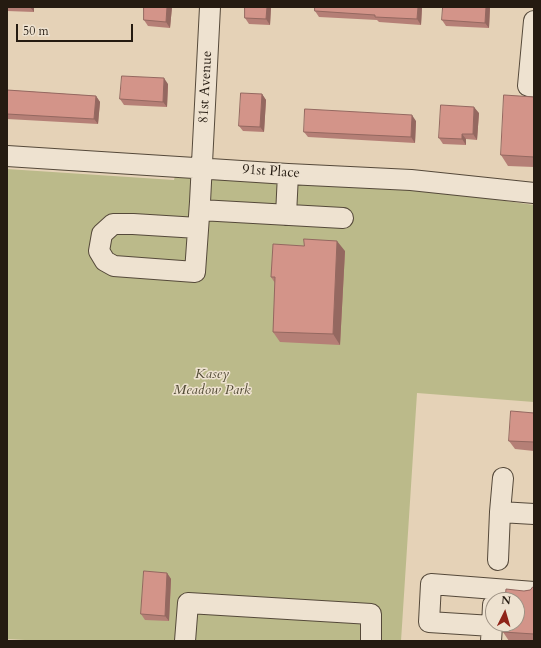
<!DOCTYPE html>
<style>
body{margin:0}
#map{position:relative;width:541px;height:648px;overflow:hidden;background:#e5d2b7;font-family:Cardo,serif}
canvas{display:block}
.frame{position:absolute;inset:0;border:8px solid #251b11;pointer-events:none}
.north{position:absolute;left:485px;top:592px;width:40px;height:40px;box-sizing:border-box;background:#eee2d0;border:1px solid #9e9284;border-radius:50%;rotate:5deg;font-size:11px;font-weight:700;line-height:16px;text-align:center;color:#251b11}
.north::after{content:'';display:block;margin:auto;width:14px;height:18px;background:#8f2418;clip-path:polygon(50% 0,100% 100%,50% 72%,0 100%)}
.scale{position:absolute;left:16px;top:24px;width:117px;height:18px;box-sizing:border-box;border:2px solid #251b11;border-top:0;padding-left:5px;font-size:12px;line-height:14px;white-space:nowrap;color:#251b11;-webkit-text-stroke:3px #eee2d0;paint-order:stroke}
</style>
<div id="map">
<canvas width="541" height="648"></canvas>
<div class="frame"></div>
<div class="north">N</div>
<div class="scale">50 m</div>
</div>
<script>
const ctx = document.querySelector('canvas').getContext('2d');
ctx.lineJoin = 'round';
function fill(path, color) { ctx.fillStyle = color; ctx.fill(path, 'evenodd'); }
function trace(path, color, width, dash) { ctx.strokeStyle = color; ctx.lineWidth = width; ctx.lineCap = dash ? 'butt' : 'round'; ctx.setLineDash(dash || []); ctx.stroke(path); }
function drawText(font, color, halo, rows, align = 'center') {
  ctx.font = font + ' Cardo,serif'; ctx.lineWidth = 3; ctx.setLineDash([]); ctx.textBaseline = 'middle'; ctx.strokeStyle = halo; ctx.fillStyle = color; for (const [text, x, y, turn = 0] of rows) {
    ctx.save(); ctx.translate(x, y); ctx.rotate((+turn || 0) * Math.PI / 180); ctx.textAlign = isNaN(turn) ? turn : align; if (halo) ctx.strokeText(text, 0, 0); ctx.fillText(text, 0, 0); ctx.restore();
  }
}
const green = new Path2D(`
 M7 169 174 180 175 176 414 188 534 205V402L417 393 401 641H43L7 639Z`);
const minor = new Path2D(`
 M534 21 528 86 534 87
 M7 156 288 174 411 180 534 193
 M200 210 343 218
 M286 215 288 174
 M198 228 133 224H113L102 234 99 251 105 261 114 266 195 272 200 202 210 7
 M500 512 503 478
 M498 560 500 512 534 514
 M492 626 493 605
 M185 641 188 603 371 614V641
 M491 641 492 626 429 622 431 584 534 592`);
const wall = new Path2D(`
 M7 7H34V12L7 11Z
 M144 7H172L170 28 148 26 144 20Z
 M245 7H271L270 25 249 24 245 18Z
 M315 7H422L421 25 379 22 377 20 319 17 315 11Z
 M490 7 489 28 446 26 442 20Z
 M168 84 167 107 124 105 120 99Z
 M7 90 96 96 100 102 98 124 7 119Z
 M262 94 266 100 264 132 243 131 239 126Z
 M534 97V167L508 166 501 155Z
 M479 113 477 140 466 139V145L443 144 439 138Z
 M416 121 415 143 308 137 304 132Z
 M345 251 340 345 280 342 273 332 275 283 271 277Z
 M534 413V451L515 449 509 441Z
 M167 573 171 579 169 621 145 620 141 614Z
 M534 587V641H509L503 632 524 591 530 590Z`);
const shadedWall = new Path2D(`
 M30 7H34V12Z
 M167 7H172L170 28 166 22Z
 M267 7H271L270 25 266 19Z
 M418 7H422L421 25 417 19Z
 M486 7H490L489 28 485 23Z
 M164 78 168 84 167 107 163 102Z
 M262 94 266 100 264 132 260 127Z
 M96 96 100 102 98 124 94 119Z
 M474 107 479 113 477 140 473 134Z
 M412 115 416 121 415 143 411 137Z
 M462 134 466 139V145L462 139Z
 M337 241 345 251 340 345 333 334Z
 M167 573 171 579 169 621 165 616Z`);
const building = new Path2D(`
 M144 7H167L166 22 144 20Z
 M245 7H267L266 19 245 18Z
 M315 7H418L417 19 375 17V15L315 11Z
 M443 7H486L485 23 442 20Z
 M122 76 164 78 163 102 120 99Z
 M7 90 96 96 94 119 7 114Z
 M241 93 262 94 260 127 239 126Z
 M504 95 534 97V157L501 155Z
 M441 105 474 107 473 134H462V139L439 138Z
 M305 109 412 115 411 137 304 132Z
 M304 239 337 241 333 334 273 332 275 277H271L273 244 304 246Z
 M511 411 534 413V442L509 441Z
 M144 571 167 573 165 616 141 614Z
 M533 587H534V634L503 632 504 624H517V600H505L506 589 524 591 530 590Z`);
const streetNames = [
 ["81st Avenue",206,87,-87],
 ["91st Place",271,172,4]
];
const parkNames = [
 ["Kasey",212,375],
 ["Meadow Park",212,391]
];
fill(green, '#bbba8a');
trace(minor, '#55493a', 22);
trace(minor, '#eee2d0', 20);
fill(wall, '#b57f76');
fill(shadedWall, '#946860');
fill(building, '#d39489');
trace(building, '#946860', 1);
drawText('14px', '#251b11', '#eee2d0', streetNames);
drawText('italic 14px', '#524b35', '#eee2d0', parkNames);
</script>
